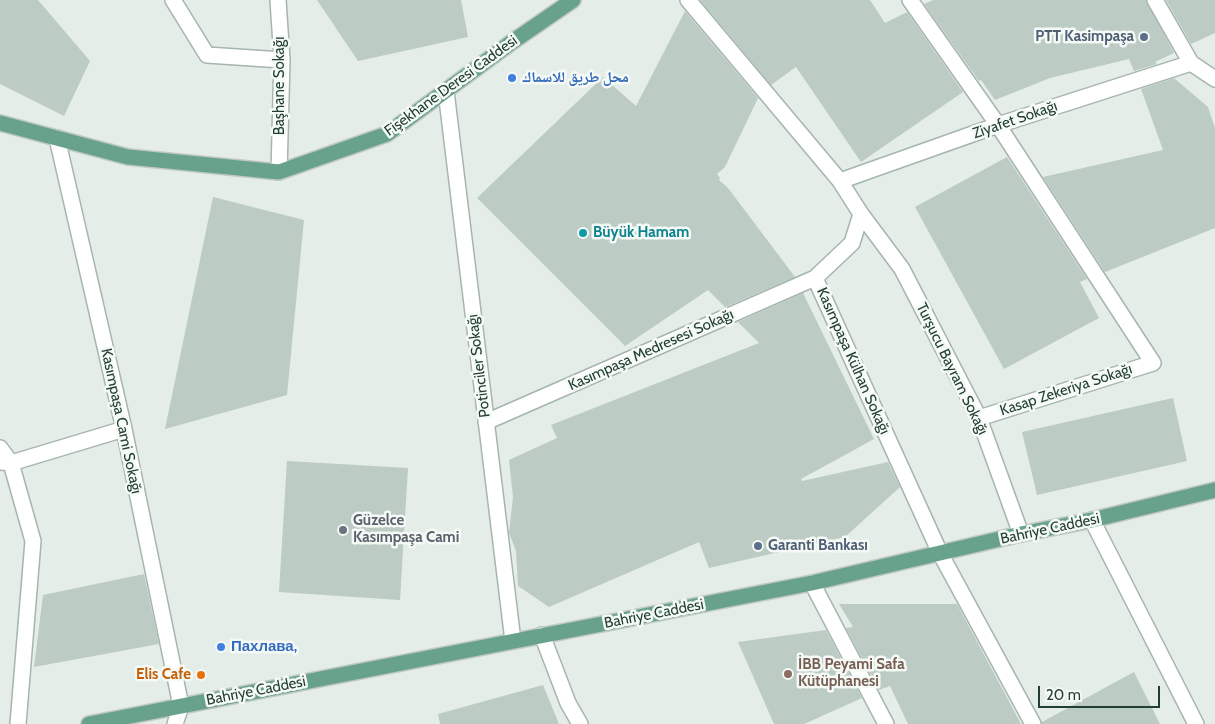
<!DOCTYPE html>
<meta charset="utf-8">
<style>
body{margin:0}
#map{position:relative;width:1215px;height:724px;overflow:hidden;background:#e4ede8;font-family:Cabin,sans-serif}
canvas{display:block}
.scale{position:absolute;left:1038px;top:686px;width:122px;height:22px;box-sizing:border-box;border:2px solid #233f33;border-top:0;padding-left:6px;font-size:15px;line-height:18px;white-space:nowrap;color:#233f33;-webkit-text-stroke:4px #f5faf6;paint-order:stroke}
</style>
<div id="map">
<canvas width="1215" height="724"></canvas>
<div class="scale">20 m</div>
</div>
<script>
const ctx = document.querySelector('canvas').getContext('2d');
ctx.lineJoin = 'round';
function fill(path, color) { ctx.fillStyle = color; ctx.fill(path, 'evenodd'); }
function trace(path, color, width, dash) { ctx.strokeStyle = color; ctx.lineWidth = width; ctx.lineCap = dash ? 'butt' : 'round'; ctx.setLineDash(dash || []); ctx.stroke(path); }
function drawText(font, color, halo, rows, align = 'center') {
  ctx.font = font + ' Cabin,"Noto Naskh Arabic",sans-serif'; ctx.lineWidth = 5; ctx.setLineDash([]); ctx.textBaseline = 'middle'; ctx.strokeStyle = halo; ctx.fillStyle = color; for (const [text, x, y, turn = 0] of rows) {
    ctx.save(); ctx.translate(x, y); ctx.rotate((+turn || 0) * Math.PI / 180); ctx.textAlign = isNaN(turn) ? turn : align; if (halo) ctx.strokeText(text, 0, 0); ctx.fillText(text, 0, 0); ctx.restore();
  }
}
const building = new Path2D(`
 M0 0H38L90 61 64 116 0 84Z
 M317 0H461L468 37 358 61Z
 M700 0H870L885 23 907 12 963 92 861 162 796 67 771 85Z
 M933 0H1146L1174 53 1155 62 1157 64 1134 71 1129 59 1050 78 995 100 981 80 979 81 924 4Z
 M1166 0H1215V33L1191 44Z
 M685 11 758 98 725 167 717 174 720 178 719 180 728 188 795 277 725 307 708 290 625 346 477 198 603 77 636 106Z
 M1174 78 1208 107 1215 128V228L1105 272 1043 177 1163 150 1141 89Z
 M1007 157 1087 279 1080 282 1099 318 1004 369 915 207Z
 M213 197 304 220 287 395 165 429Z
 M803 293 874 439 801 479 802 481 888 462 900 487 845 537 709 568 699 542 549 607 518 586 516 551 509 533 513 497 509 460 557 438 551 425 759 343 738 322Z
 M1173 398 1187 461 1037 495 1022 432Z
 M287 461 408 468 400 600 279 592Z
 M144 574 159 644 34 667 43 595Z
 M839 604H957L1021 724H908L890 686 879 690 846 628 853 627Z
 M826 630 862 698 804 724H774L738 642Z
 M1134 672 1160 724H1042V722Z
 M543 685 559 724H440L438 714Z`);
const minor = new Path2D(`
 M173 0 207 55 282 60
 M278 0 282 60 279 172
 M688 0 840 181 861 214 902 269 979 418 1021 534
 M910 0 998 125 1153 363 979 418
 M1155 0 1191 63 1215 79
 M446 91 513 641
 M57 138 124 429 181 706 175 724
 M840 181 998 125 1191 63
 M815 278 940 553 1033 724
 M486 422 815 278 852 243 861 214
 M0 448 11 463 33 541 18 724
 M1 462 11 463 124 429
 M1092 520 1196 724
 M812 583 886 724
 M542 635 568 703 580 724`);
const major = new Path2D(`
 M0 123 128 157 279 172 387 134 512 42 573 0
 M89 724 812 583 1021 534 1092 520 1215 490`);
const markers = [
 [1144,37,5,"#5c6f8a"],
 [512,78,5,"#3f7fe0"],
 [583,233,5,"#0f9aa8"],
 [343,530,5,"#6b7280"],
 [758,546,5,"#5c6f8a"],
 [221,647,5,"#3f7fe0"],
 [788,674,5,"#8d6e63"],
 [201,675,5,"#e8710a"]
];
const serviceNames = [
 ["PTT Kasimpaşa",1134,37],
 ["Garanti Bankası",768,546,"left"]
];
const shopNames = [
 ["محل طريق للاسماك",522,78],
 ["Пахлава,",231,647]
];
const streetNames = [
 ["Başhane Sokağı",280,86,-90],
 ["Fişekhane Deresi Caddesi",451,86,-36],
 ["Ziyafet Sokağı",1015,120,-19],
 ["Kasımpaşa Medresesi Sokağı",651,350,-24],
 ["Kasımpaşa Külhan Sokağı",853,361,66],
 ["Potinciler Sokağı",479,366,-97],
 ["Turşucu Bayram Sokağı",952,369,64],
 ["Kasap Zekeriya Sokağı",1066,390,-18],
 ["Kasımpaşa Cami Sokağı",121,421,78],
 ["Bahriye Caddesi",1050,529,-12],
 ["Bahriye Caddesi",654,614,-11],
 ["Bahriye Caddesi",256,691,-11]
];
const cultureNames = [
 ["Büyük Hamam",593,233]
];
const worshipNames = [
 ["Güzelce",353,521],
 ["Kasımpaşa Cami",353,538]
];
const educationNames = [
 ["İBB Peyami Safa",798,665],
 ["Kütüphanesi",798,682]
];
const foodNames = [
 ["Elis Cafe",191,675]
];
fill(building, '#bccbc3');
trace(minor, '#a6b5ae', 18);
trace(major, '#c1c9c6', 18);
trace(minor, '#fff', 15);
trace(major, '#69a28b', 15);
for (const [x, y, r, color] of markers) { const dot = new Path2D(); dot.arc(x, y, r, 0, 2 * Math.PI); ctx.fillStyle = color; ctx.fill(dot); trace(dot, '#f5faf6', 2); }
drawText('bold 15px', '#4e5e75', '#f5faf6', serviceNames, 'right');
drawText('bold 15px', '#366cbe', '#f5faf6', shopNames, 'left');
drawText('15px', '#233f33', '#f5faf6', streetNames);
drawText('bold 15px', '#0d838f', '#f5faf6', cultureNames, 'left');
drawText('bold 15px', '#5b616d', '#f5faf6', worshipNames, 'left');
drawText('bold 15px', '#785e54', '#f5faf6', educationNames, 'left');
drawText('bold 15px', '#c56008', '#f5faf6', foodNames, 'right');
</script>
